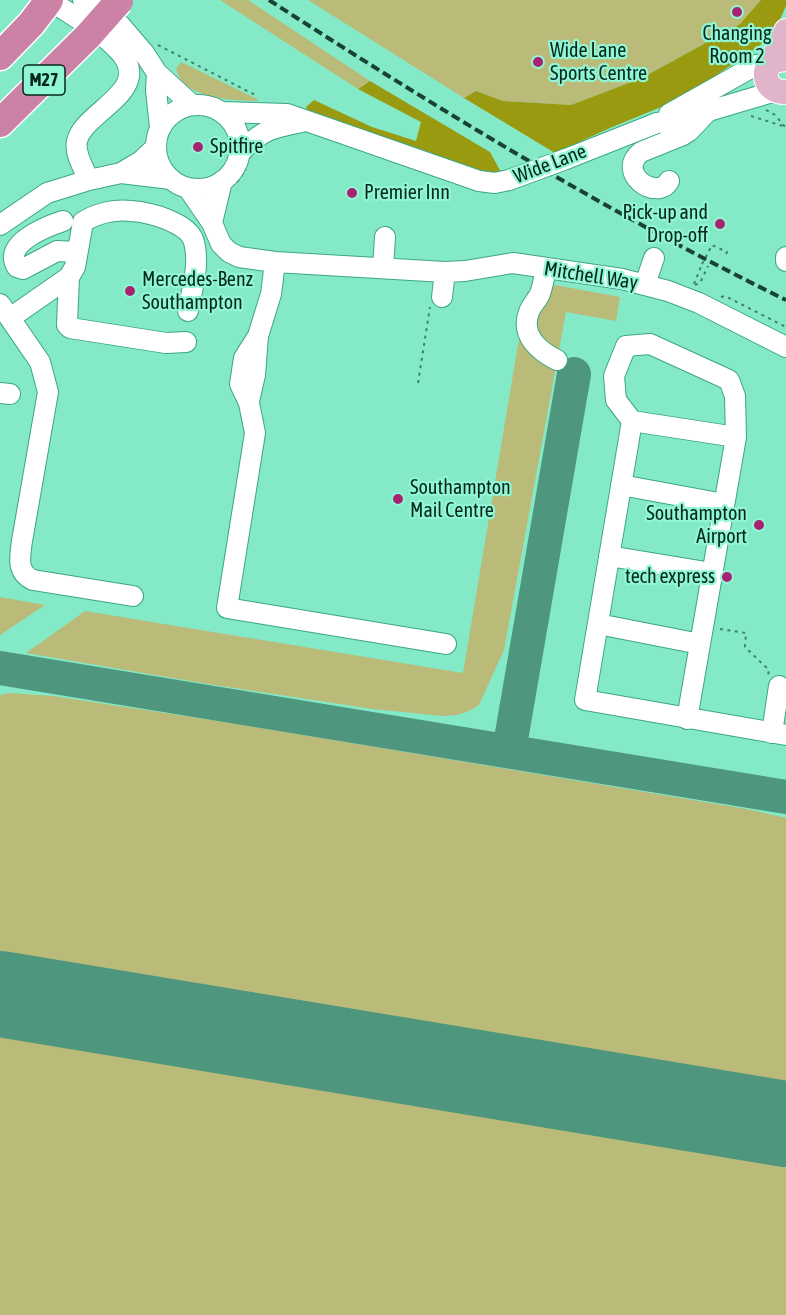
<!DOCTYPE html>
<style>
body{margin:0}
canvas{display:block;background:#84e9c6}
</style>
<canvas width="786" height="1315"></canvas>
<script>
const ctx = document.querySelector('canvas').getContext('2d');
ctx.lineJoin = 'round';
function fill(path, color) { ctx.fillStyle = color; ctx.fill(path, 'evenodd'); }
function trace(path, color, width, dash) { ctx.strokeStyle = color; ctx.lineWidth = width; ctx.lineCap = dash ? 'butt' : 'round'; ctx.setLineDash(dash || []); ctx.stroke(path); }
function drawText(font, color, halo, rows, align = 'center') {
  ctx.font = font + ' "Asap Condensed",sans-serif'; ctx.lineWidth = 4.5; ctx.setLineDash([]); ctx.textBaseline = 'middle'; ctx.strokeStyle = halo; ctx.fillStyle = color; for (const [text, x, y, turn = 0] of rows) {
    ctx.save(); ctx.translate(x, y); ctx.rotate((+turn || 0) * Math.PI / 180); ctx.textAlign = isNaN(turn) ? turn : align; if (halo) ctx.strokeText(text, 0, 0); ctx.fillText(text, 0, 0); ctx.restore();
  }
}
const green = new Path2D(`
 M220 0H248L370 81 358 89Z
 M308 0H761L740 24 642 78 571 105 503 101 476 91 464 98Z
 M181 62 257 99 258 101C233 100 184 100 176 69Z
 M555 285 620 297 616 321 566 312 504 650 479 705 469 711 457 715 442 716 373 709 208 684 26 653 85 611 463 673 527 291 543 300Z
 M0 597 45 605 0 635Z
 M10 693 53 696 231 723 747 809 786 818V1089L0 958V695Z
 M0 1028 786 1158V1315H0Z`);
const forest = new Path2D(`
 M761 0H786V6L772 37 683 98 610 128 555 153 464 98 476 91 503 101 571 105 642 78 740 24Z
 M370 81 490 152 502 174 486 176 309 114 306 107 314 100 372 127 416 141 421 122 358 89Z`);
const taxiway = new Path2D(`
 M0 668 786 797
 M509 751 574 374`);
const runway = new Path2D(`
 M0 994 786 1124`);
const path = new Path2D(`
 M158 45 257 96
 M766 110 775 115 786 128
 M751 116 783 126
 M237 182 246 169
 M709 251 712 245 727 252 725 256
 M694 284 702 264
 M695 285 700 283 708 266
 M721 297 725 296 786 327
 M418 383 430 307
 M720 629 746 633 745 647 769 670 768 675`);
const minor = new Path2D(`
 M49 0C73 16 101 31 120 52 154 91 84 111 77 141 74 153 84 169 89 180
 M83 0 120 25 144 53 157 73 192 105
 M157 73 156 90 160 128
 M156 147a42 42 0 1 1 84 0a42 42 0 1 1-84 0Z
 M222 112 287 114 479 181 495 183 509 180
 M669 114 756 65 769 64
 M239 154C261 130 271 128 302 122
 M566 159 657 123 675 121 776 91
 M121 173 171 179
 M669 181C657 202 615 173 641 152L683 135 689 131 707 112
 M188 188 212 223 221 244 229 252 239 257 275 262 445 272 465 271 513 263 622 279 668 291 699 303 786 347
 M63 221C45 227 2 244 17 267L23 269 57 251 77 252
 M212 223 222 181
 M0 225 47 193 89 180 121 173 141 161 156 147
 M786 257V261
 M383 268 385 237
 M546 268C544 277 543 287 539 296 536 301 531 306 529 312 520 335 539 351 557 360
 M69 277 67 325 70 328 166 343 186 342
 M645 284 654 258
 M442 297 445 272
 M0 304 40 362 48 392 22 541C20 557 16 572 33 580L133 596
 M10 318 69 277 75 267 83 222C97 213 115 209 131 211 150 212 189 223 194 242 200 264 192 289 188 311
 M258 336 244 358 240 384 249 403 255 433 227 608 446 644
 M0 393 10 394
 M249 401 255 375 258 336 271 294 275 262
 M632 421 736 437 687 719
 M736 437 735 396 729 380 650 344 626 346 614 376 616 400 632 421 585 700 786 735
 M621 485 724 504
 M609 556 712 573
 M598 624 700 644
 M772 733 779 686`);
const major = new Path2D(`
 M786 59 772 61C759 75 768 93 786 92
 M772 61 786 31`);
const highway = new Path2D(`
 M0 56 31 24 44 7
 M0 123 88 36`);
const rail = new Path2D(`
 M269 0C436 108 607 212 786 300`);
const pathBridge = new Path2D(`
 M702 264 709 251`);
const minorBridge = new Path2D(`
 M509 180 566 159`);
const highwayBridge = new Path2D(`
 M44 7 49 0
 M88 36 119 1`);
const markers = [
 [737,12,6,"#a62371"],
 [538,62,6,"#a62371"],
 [198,147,6,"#a62371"],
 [352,193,6,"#a62371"],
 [720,224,6,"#a62371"],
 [130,291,6,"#a62371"],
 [398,499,6,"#a62371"],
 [759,525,6,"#a62371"],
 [727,577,6,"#a62371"]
];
const shields = [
 [44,80,42]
];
const shieldNames = [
 ["M27",44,80]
];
const poiNames = [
 ["Changing",737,34,"center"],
 ["Room 2",737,57,"center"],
 ["Wide Lane",550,51],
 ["Sports Centre",550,74],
 ["Spitfire",210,147],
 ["Premier Inn",364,193],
 ["Pick-up and",708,213,"right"],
 ["Drop-off",708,236,"right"],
 ["Mercedes-Benz",142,280],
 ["Southampton",142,303],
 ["Southampton",410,488],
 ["Mail Centre",410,511],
 ["Southampton",747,514,"right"],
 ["Airport",747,537,"right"],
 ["tech express",715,577,"right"]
];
const streetNames = [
 ["Wide Lane",550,164,-21],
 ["Mitchell Way",591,276,9]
];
fill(green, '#babb79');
fill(forest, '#9a9a11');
trace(taxiway, '#4e967d', 34);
trace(runway, '#4e967d', 86);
trace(minor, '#3ca686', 22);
trace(major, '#fff', 26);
trace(highway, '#fff', 31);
trace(path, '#40806b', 2, [3, 4.5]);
trace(minor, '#fff', 20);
trace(major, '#e0b4ca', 24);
trace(highway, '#cb82a6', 28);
trace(rail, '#174234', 4, [9, 4.5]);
trace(minorBridge, '#3ca686', 22, []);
trace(highwayBridge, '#fff', 31, []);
trace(pathBridge, '#40806b', 2, [3, 4.5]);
trace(minorBridge, '#fff', 20);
trace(highwayBridge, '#cb82a6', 28);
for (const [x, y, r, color] of markers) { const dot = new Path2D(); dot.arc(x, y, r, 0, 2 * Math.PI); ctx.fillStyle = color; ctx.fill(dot); trace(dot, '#91f6d3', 2); }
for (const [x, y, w] of shields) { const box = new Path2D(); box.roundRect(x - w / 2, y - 15, w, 30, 4.5); ctx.fillStyle = '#91f6d3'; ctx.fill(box); trace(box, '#06271d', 1.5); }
drawText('bold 18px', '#06271d', null, shieldNames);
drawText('20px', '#06271d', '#91f6d3', poiNames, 'left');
drawText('20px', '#06271d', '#91f6d3', streetNames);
</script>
